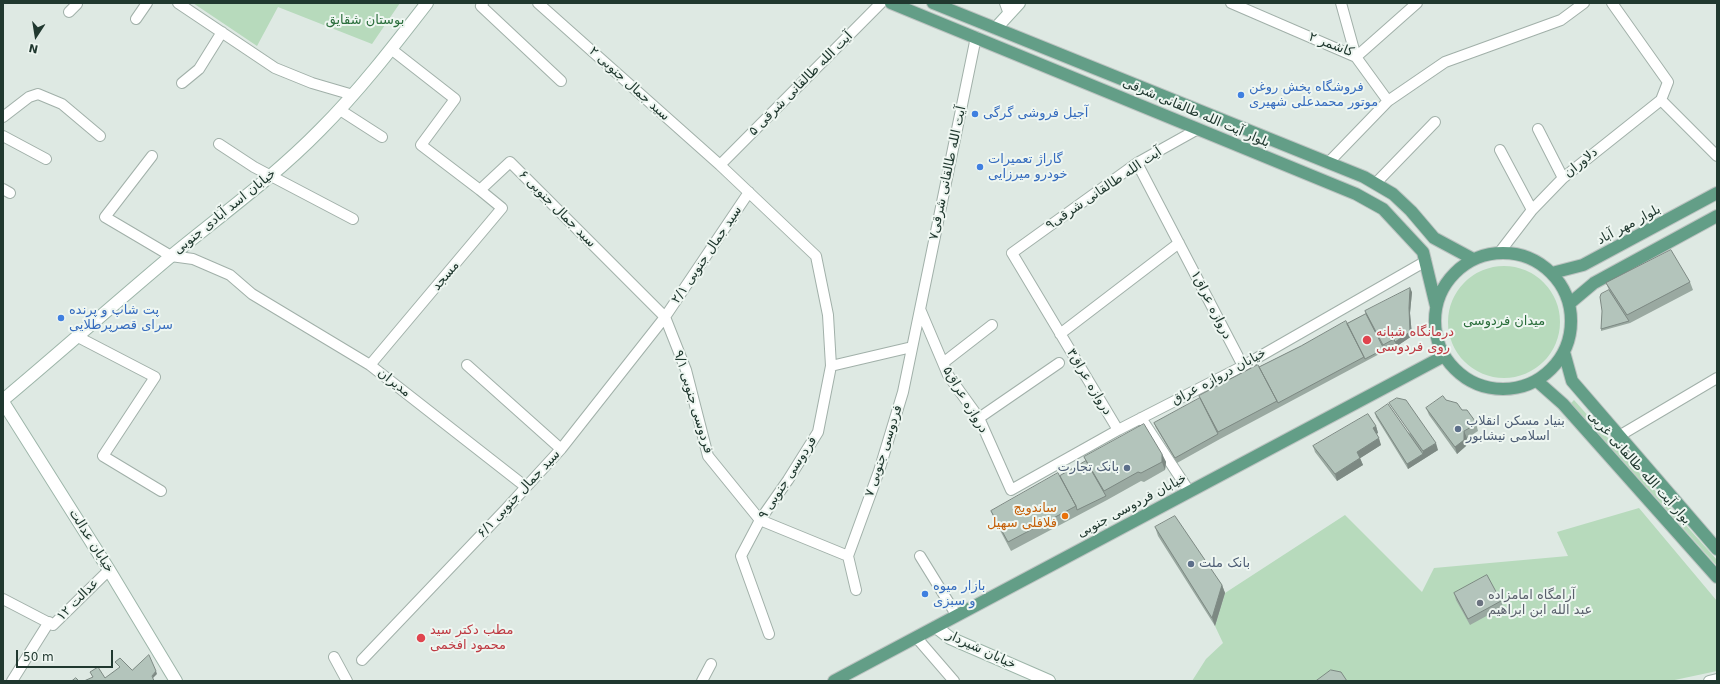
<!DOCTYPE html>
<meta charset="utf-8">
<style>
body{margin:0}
#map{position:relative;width:1720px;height:684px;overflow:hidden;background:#dee9e3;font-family:"DejaVu Sans",sans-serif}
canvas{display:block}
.frame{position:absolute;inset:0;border:4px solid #20382f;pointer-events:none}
.north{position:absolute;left:16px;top:16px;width:40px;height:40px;-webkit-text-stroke:3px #eef6f1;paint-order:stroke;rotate:192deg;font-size:11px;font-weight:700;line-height:16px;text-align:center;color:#20382f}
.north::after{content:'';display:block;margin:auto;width:14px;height:18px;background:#20382f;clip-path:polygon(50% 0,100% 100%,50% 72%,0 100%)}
.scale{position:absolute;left:16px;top:650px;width:97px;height:18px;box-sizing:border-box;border:2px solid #20382f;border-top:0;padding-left:5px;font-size:12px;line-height:14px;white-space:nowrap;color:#20382f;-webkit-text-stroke:3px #eef6f1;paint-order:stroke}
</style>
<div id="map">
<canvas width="1720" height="684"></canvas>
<div class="frame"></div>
<div class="north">N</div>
<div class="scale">50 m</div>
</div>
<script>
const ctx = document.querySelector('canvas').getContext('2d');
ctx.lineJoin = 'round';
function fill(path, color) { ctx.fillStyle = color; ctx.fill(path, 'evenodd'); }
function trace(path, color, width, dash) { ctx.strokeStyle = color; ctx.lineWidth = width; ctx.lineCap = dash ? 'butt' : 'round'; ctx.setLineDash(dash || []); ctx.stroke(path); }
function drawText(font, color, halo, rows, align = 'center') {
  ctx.font = font + ' "DejaVu Sans",Cairo,sans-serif'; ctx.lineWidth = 4; ctx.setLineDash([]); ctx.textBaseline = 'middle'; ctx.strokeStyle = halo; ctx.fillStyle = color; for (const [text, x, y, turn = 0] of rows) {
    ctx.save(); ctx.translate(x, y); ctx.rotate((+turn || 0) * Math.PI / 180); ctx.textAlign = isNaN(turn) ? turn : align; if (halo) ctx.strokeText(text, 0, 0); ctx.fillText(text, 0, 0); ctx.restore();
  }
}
const green = new Path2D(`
 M193 3H400L372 44 278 7 257 46Z
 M1448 322a56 56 0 1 1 112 0a56 56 0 1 1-112 0Z
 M1574 400 1717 560V566L1571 403Z
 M1639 508 1717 601V671L1670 681H1192L1206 659 1223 643 1215 626 1225 593 1345 515 1422 592 1434 568 1568 556 1557 532Z`);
const street = new Path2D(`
 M178 3 275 68 312 83 353 95
 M483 3 481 6 561 81
 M538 3 720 165 816 256 828 315 831 366 818 432 788 480 760 520 741 556 769 634
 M1005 3 1009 14
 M1231 3 1356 57 1417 3
 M1341 3 1356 57 1388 101
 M69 12 77 4 76 3
 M136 19 147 3
 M391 49 455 99 421 145 480 190 510 162 665 317 686 370 708 456 760 520 848 556
 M182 83 199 69 222 32
 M1661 100 1717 156
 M340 110 382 137
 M3 117 29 97 38 94 62 104 100 136
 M1538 129 1563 178
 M3 136 46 159
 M219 144 254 167 353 219
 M1500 150 1532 210
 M152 156 105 217 171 256 193 259 230 275 252 294 370 365 526 487
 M1137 163 1243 366
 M1328 163 1388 101 1445 62 1561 20 1584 3
 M720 165 881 3
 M1375 184 1435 122
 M3 189 10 193
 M1499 253 1532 210 1563 178 1661 100 1668 82 1612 3
 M920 309 948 375 979 418 1011 490 1118 430 1243 366 1426 261
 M1060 334 1179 243
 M78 337 155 377 103 456 161 491
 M943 363 992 325
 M370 365 502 208 480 190
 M467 365 561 449
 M831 366 912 347
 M979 418 1059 363
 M1141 418 1189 491
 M1118 430 1012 253 1137 163 1198 129
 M1619 436 1717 378
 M920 556 957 616
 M856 590 848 556 879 471 903 392 976 37
 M3 599 53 625 109 570
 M916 637 954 681
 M334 657 347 681
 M362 660 505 510 561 449 665 317 749 192
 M12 681 49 622
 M702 681 711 664
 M1709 681 1717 679`);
const secondary = new Path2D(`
 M996 28 1019 3
 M3 400C59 353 114 304 170 257 221 215 274 177 320 130 359 91 393 47 427 3
 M3 402 109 570 176 681
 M936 627 950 638 1049 681`);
const primary = new Path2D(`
 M891 3 1356 194 1383 209 1423 252 1436 306
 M933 3 1364 177 1393 194 1411 211 1434 238 1473 259
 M1435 321a68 68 0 1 1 136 0a68 68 0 1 1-136 0Z
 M1552 273 1583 265 1717 193
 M1569 304 1594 283 1717 216
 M1564 352 1572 381 1717 549
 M1537 381 1563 404 1717 577
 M834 681 1444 356`);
const wall = new Path2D(`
 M1690 282 1693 290 1630 323 1601 331V329L1609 290 1606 283Z
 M1412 292 1410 313 1412 336 1397 346 1395 344 1385 349V351L1220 439 1177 463 1156 428 1154 423 1259 367 1366 314 1365 311Z
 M1446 400 1462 410 1475 421 1477 427 1478 431 1467 438 1466 446 1457 454 1429 415 1426 408Z
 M1375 413 1438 450 1408 469 1376 417Z
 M1376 426 1378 433 1376 434 1381 445 1360 458 1363 465 1337 481 1315 452 1313 446Z
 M1162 454 1166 462 1165 470 1144 482 1141 481 1107 500 1011 551 994 519 991 511 1060 476 1086 461 1084 457Z
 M1155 527 1222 585 1225 593 1215 626 1158 536Z
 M1454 593 1501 601 1503 607 1470 625 1456 600Z`);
const shadedWall = new Path2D(`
 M1410 288 1412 292 1410 313 1412 336 1397 346 1395 342 1409 308Z
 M1376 426 1378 433 1375 435 1373 428Z
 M1464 431 1467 438 1466 446 1457 454 1455 447Z
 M1379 438 1381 445 1359 459 1357 452Z
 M1436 443 1438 450 1408 469 1407 464 1423 454V451Z
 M1162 454 1166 462 1165 470 1162 462Z
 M1360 458 1363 465 1337 481 1335 474Z
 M1222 585 1225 593 1215 626 1212 618Z
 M156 671 157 674 153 678 152 676Z`);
const building = new Path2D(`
 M1671 250 1690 282 1627 315 1606 283Z
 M1410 288 1409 308 1410 332 1395 342 1394 339 1383 345 1365 311Z
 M1609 290 1629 321 1601 329 1602 311 1600 297 1601 294Z
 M1366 314 1384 349 1365 359 1347 324Z
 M1346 321 1364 357 1278 403 1259 367 1301 346Z
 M1258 365 1277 401 1218 432 1199 396Z
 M1443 396 1446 400 1457 403 1462 410H1467L1475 421V425L1464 431V440L1455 447 1426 408Z
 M1200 398 1218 434 1175 458 1154 423Z
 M1397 398 1406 400 1436 443 1423 451 1389 403Z
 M1388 404 1423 454 1407 464 1375 413Z
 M1368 414 1376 426 1373 428 1379 438 1357 452 1360 458 1335 474 1313 446Z
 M1144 424 1162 454V462L1141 473 1138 472 1104 491 1084 457Z
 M1086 461 1106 496 1077 510 1076 506 1060 476Z
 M1058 473 1076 506 1008 542 991 511Z
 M1175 516 1222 585 1212 618 1155 527Z
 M1487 575 1501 601 1468 619 1454 593Z
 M149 655 156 671 152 676 154 681H84L93 677 90 672 98 667 105 678 120 667 115 662 120 658 132 670Z
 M1331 670 1341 672 1347 681H1316Z
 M76 678 79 681H72Z`);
const markers = [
 [1241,95,4,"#3f7fe0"],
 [975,114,4,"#3f7fe0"],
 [980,167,4,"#3f7fe0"],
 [61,318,4,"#3f7fe0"],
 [1367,340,5,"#e0444e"],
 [1458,429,4,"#5c6f8a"],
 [1127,468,4,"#5c6f8a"],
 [1065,516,4,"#e8710a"],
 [1191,564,4,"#5c6f8a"],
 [925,594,4,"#3f7fe0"],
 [1480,603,4,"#6b7280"],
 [421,638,5,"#e0444e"]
];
const parkNames = [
 ["بوستان شقایق",365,21],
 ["میدان فردوسی",1504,322]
];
const streetNames = [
 ["کاشمر ۲",1331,45,21],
 ["سید جمال جنوبی ۲",629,84,42],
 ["آیت الله طالقانی شرقی ۵",801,84,-45],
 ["بلوار آیت الله طالقانی شرقی",1196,113,23],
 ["دلاوران",1581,163,-39],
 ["آیت الله طالقانی شرقی۷",948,173,-78],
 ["آیت الله طالقانی شرقی۹",1104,189,-34],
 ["سید جمال جنوبی ۶",557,209,45],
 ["خیابان اسد آبادی جنوبی",225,212,-39],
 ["بلوار مهر آباد",1629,225,-28],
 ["سید جمال جنوبی ۲/۱",707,255,-56],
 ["مسجد",446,276,-50],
 ["دروازه عراق۱",1211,305,63],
 ["خیابان دروازه عراق",1219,377,-28],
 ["دروازه عراق۳",1089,382,59],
 ["مدیران",394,383,38],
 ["دروازه عراق۵",965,400,59],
 ["فردوسی جنوبی ۹/۱",693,402,73],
 ["فردوسی جنوبی ۷",884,451,-72],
 ["بوار آیت الله طالقانی غربی",1639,468,48],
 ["فردوسی جنوبی ۹",788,478,-57],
 ["سید جمال جنوبی ۶/۱",519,494,-47],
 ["خیابان فردوسی جنوبی",1132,506,-28],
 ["خیابان عدالت",91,541,58],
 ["عدالت ۱۲",78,600,-45],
 ["خیابان شیردار",981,650,25]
];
const shopNames = [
 ["فروشگاه پخش روغن",1249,88],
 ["موتور محمدعلی شهیری",1249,103],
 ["آجیل فروشی گرگی",983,114],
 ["گاراژ تعمیرات",988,160],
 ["خودرو میرزایی",988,175],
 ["پت شاپ و پرنده",69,311],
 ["سرای قصرپرطلایی",69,326],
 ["بازار میوه",933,587],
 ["و سبزی",933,602]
];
const healthNames = [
 ["درمانگاه شبانه",1376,333],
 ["روی فردوسی",1376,348],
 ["مطب دکتر سید",430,631],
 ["محمود افخمی",430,646]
];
const serviceNames = [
 ["بنیاد مسکن انقلاب",1466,422],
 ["اسلامی نیشابور",1466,437],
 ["بانک تجارت",1119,468,"right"],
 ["بانک ملت",1199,564]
];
const foodNames = [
 ["ساندویچ",1057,509],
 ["فلافلی سهیل",1057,524]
];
const worshipNames = [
 ["آرامگاه امامزاده",1488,596],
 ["عبد الله ابن ابراهیم",1488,611]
];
fill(green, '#b7dabc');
trace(street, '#a1b0a9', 12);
trace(secondary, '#9db5a9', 14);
trace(primary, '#bcc3c1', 14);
trace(street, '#fff', 10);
trace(secondary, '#fff', 12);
trace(primary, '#639e87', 12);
fill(wall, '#9aa9a1');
fill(shadedWall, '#7d8983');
fill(building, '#b3c4bb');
trace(building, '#7d8983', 1);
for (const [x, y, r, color] of markers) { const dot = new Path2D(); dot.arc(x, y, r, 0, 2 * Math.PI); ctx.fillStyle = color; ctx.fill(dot); trace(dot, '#eef6f1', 1.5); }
drawText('13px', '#2b6e3c', '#eef6f1', parkNames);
drawText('13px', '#20382f', '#eef6f1', streetNames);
drawText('13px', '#366cbe', '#eef6f1', shopNames, 'left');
drawText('13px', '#be3a42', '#eef6f1', healthNames, 'left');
drawText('13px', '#4e5e75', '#eef6f1', serviceNames, 'left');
drawText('13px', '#c56008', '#eef6f1', foodNames, 'right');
drawText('13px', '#5b616d', '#eef6f1', worshipNames, 'left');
</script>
